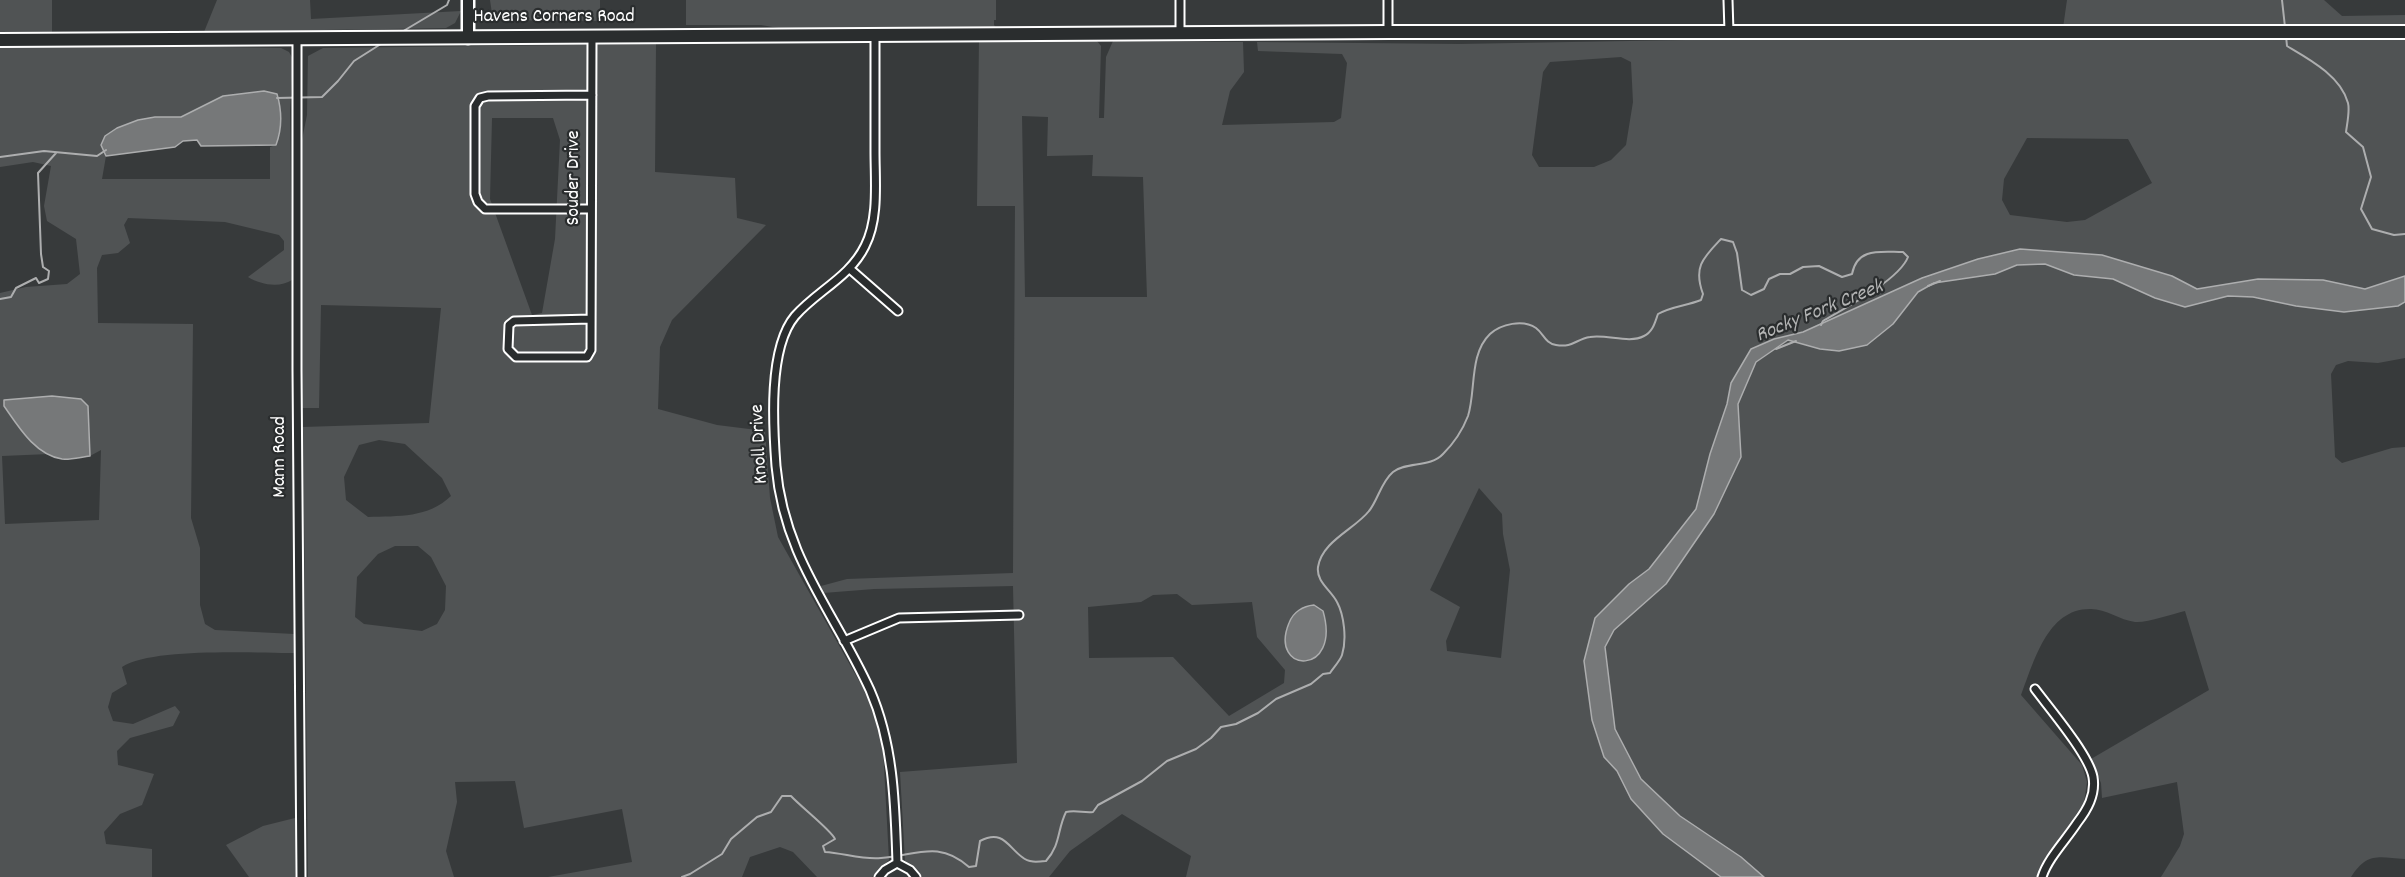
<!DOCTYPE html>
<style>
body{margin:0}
canvas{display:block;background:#373a3b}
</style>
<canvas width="2405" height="877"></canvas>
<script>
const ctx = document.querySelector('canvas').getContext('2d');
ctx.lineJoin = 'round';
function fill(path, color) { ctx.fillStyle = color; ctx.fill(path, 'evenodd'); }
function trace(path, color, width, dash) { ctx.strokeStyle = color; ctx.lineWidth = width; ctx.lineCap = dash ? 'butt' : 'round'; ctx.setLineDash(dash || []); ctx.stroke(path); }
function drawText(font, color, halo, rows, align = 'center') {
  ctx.font = font + ' Dekko,sans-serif'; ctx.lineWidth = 4.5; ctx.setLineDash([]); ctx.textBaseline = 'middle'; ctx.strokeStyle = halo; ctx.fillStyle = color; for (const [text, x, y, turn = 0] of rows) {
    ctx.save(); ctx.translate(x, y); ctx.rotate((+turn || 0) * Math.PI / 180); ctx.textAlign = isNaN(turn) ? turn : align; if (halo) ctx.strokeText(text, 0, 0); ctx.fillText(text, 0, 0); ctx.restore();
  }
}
const green = new Path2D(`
 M0 0H52V36H0Z
 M217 0H310L311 19 461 11 455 23 446 28 204 32Z
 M490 0H600V21L493 20Z
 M686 0H996V20H994V25L997 29 796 31 761 25H686Z
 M2067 0H2324L2342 16 2405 15V24L2063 28Z
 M2405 38V276L2365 289 2323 280 2258 279 2197 289 2172 276 2020 249 1978 259 1922 278 1803 332 1774 339 1731 383 1727 404 1710 454 1696 509 1649 569 1629 584 1619 596 1584 661 1592 720 1604 757 1617 771 1631 799 1663 834 1721 877H1186L1191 856 1122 814 1070 851 1049 877H922L919 871 905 861 900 772 1017 763 1013 586 874 589 823 593 821 586 847 579 1013 573 1015 206H977L979 39 1097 41 1101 46 1099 118H1104L1106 57 1113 41 1243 42 1244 72 1230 91 1222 125 1334 122 1341 118 1347 63 1342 54 1258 51 1257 42 1459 44 1742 39ZM1621 57 1631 62 1633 102 1626 145 1611 160 1594 167H1539L1532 155 1543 72 1550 62ZM1022 116 1048 117 1047 156 1093 155 1092 176 1143 177 1147 297H1025ZM2027 138 2128 139 2152 183 2085 220 2067 222 2010 215 2002 200 2004 179ZM1479 488 1502 514 1503 534 1510 570 1501 658 1447 651 1446 641 1460 607 1430 590ZM1177 594 1192 605 1252 602 1257 637 1285 670 1284 683 1229 716 1173 657 1089 658 1088 607 1141 602 1153 595Z
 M656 44 655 172 735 178 737 218 766 225 672 320 660 347 658 409 717 425 765 431 770 498 778 537 863 688 874 714 883 748 889 860 872 877H817L793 852 780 847 750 857 742 877H548L632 862 622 809 524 828 515 781 455 782 457 802 446 851 454 877H308L303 427 429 423 441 308 321 305 319 408H302L301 145 307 115 308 56 323 48ZM492 118H553L560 140 555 239 542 313 532 315 490 199ZM379 440 405 444 442 478 451 496C428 518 399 516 368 517L346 500 344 477 359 445ZM395 546H418L431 557 446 586 445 610 437 624 422 631 364 624 355 617 357 577 378 554Z
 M99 45 281 48 289 52 293 59 290 110 292 280C280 288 261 285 248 277L284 250V241L279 235 225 222 128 218 124 225 130 243 118 253 102 255 97 268 98 323 193 324 191 518 200 548V605L205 624 215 630 294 634V653C256 653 152 647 122 667L127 684 112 693 108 707 113 721 133 724 175 706 180 712 173 726 130 738 117 751 118 765 154 774 142 805 120 814 104 832 106 844 152 849V877H0V293L26 287 67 284 80 274 76 239 47 221 44 206 51 166 33 162 0 167V46ZM223 96 276 145 270 147V179H102L106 156 101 145 105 136 117 128 155 117H181ZM88 406 90 456 101 450 99 520 5 524 2 456 49 454 25 436Z
 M2045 264 2074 275 2113 279 2155 298 2185 307 2228 296 2253 297 2296 306H2398L2405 302V358L2378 363 2348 361 2336 365 2331 374 2335 457 2342 463 2392 448 2405 447V859C2378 857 2367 852 2351 877H2161L2180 846 2184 834 2177 782 2102 798 2101 783 2091 759 2209 690 2185 611C2172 614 2147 623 2135 622 2120 620 2106 609 2091 609 2047 608 2034 662 2021 695L2082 765 2087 782 2084 802 2037 877H1764L1741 857 1680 816 1641 779 1615 729 1605 647 1614 630 1666 584 1714 514 1741 457 1738 404 1756 362 1788 340 1820 349 1839 351 1867 345 1893 324 1918 292 1934 283 1994 274 2017 265Z
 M295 818V877H249L226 845 263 826Z`);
const water = new Path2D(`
 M264 91 277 94C282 111 282 129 276 145L201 146 197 140 183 141 175 147 106 156 101 145 105 136 117 128 138 120 155 117H181L223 96Z
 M2020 249 2102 255 2172 276 2197 289 2258 279 2323 280 2365 289 2405 276V302L2398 306 2344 312 2296 306 2253 297 2228 296 2185 307 2155 298 2113 279 2074 275 2045 264 2017 265 1995 274 1934 283 1918 292 1893 324 1867 345 1839 351 1820 349 1788 340 1756 362 1738 404 1741 457 1714 514 1666 584 1614 630 1605 647 1615 729 1641 779 1680 816 1741 857 1764 877H1721L1663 834 1631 799 1617 771 1604 757 1592 720 1584 661 1595 618 1629 584 1649 569 1696 509 1710 454 1727 404 1731 383 1751 349 1774 339 1803 332 1922 278 1978 259Z
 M52 396 81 399 88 406 90 456C81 457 70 460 62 459 35 455 18 426 4 406V400Z
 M1314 605 1323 611C1342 677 1268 674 1289 623 1293 612 1303 606 1314 605Z`);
const stream = new Path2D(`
 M2282 0 2285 27
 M400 33 447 5 449 0
 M2286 36 2287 46C2309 59 2341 76 2348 103 2350 111 2347 124 2346 132L2363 147 2371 177 2361 209 2372 229 2394 235 2405 234
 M277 98 322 97 338 81 354 61 384 42
 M0 157 44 151 97 156 106 150
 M1928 286 1940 281
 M0 299 11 297 16 288 36 278 39 283 48 279 49 271 43 267 41 254 38 173 56 153
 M1776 349 1796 341
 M682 877 690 874 722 854 731 839 757 817 771 812 782 796H791C800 806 832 831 835 839L823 846 825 852C843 853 863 860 881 858 915 856 938 839 969 867L976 866 980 841C1003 829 1008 847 1022 857 1029 863 1037 862 1046 861 1061 844 1057 830 1066 812 1076 810 1084 813 1093 812L1098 805 1142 781 1167 761 1196 749 1211 738 1221 727 1236 724 1258 713 1276 699 1311 684 1323 674 1330 673C1333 668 1340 661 1342 655 1347 639 1344 615 1337 602 1331 590 1316 582 1318 567 1322 541 1355 529 1369 511 1378 500 1381 482 1393 472 1407 461 1430 468 1443 454 1453 444 1463 429 1468 416 1476 391 1469 354 1490 334 1501 324 1523 319 1536 328 1544 334 1545 343 1556 345 1573 348 1576 339 1590 337 1607 334 1629 344 1644 336 1653 332 1655 322 1658 314 1672 306 1686 306 1701 300L1703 294C1693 267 1703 258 1721 239L1733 242 1737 253 1742 290 1751 295 1764 289 1769 279 1780 274H1790L1803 267 1819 266 1842 277 1852 274C1857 247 1881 252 1903 252L1908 257C1899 280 1845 308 1823 321L1821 325`);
const minor = new Path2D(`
 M1180 0V33
 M1388 0V32
 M1728 0 1729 32
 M875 35C875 74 875 113 875 152 875 182 879 219 865 246 850 277 817 291 795 316 768 348 773 426 776 466 784 558 834 611 870 690 894 745 895 804 897 863
 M297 38V370L301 877
 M591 209H485L478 202 475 194V106L480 98 488 96 592 95
 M850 269 898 311
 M591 319 514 321 509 325 508 349 516 357H587L591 350 592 37
 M844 641 899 618 1019 615
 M2035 689C2050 709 2089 755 2093 777 2096 795 2087 810 2077 823 2066 840 2048 858 2042 877
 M897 863 910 870 916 877
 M879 877 885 870 897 863`);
const secondary = new Path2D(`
 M468 0V38`);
const primary = new Path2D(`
 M0 40 1388 32H2405`);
const streetNames = [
 ["Havens Corners Road",554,18],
 ["Souder Drive",575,178,-90],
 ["Knoll Drive",761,444,-93],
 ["Mann Road",281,457,-90]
];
const waterNames = [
 ["Rocky Fork Creek",1820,313,-22]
];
fill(green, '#505354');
fill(water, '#767879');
trace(water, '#adaeaf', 1.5);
trace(stream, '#adaeaf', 2);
trace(minor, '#fff', 11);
trace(secondary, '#fff', 15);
trace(primary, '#fff', 16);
trace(minor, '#2a2d2e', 7);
trace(secondary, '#2a2d2e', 10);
trace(primary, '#2a2d2e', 12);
drawText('20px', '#fff', '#2a2d2e', streetNames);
drawText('italic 21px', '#b4b5b5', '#2a2d2e', waterNames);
</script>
